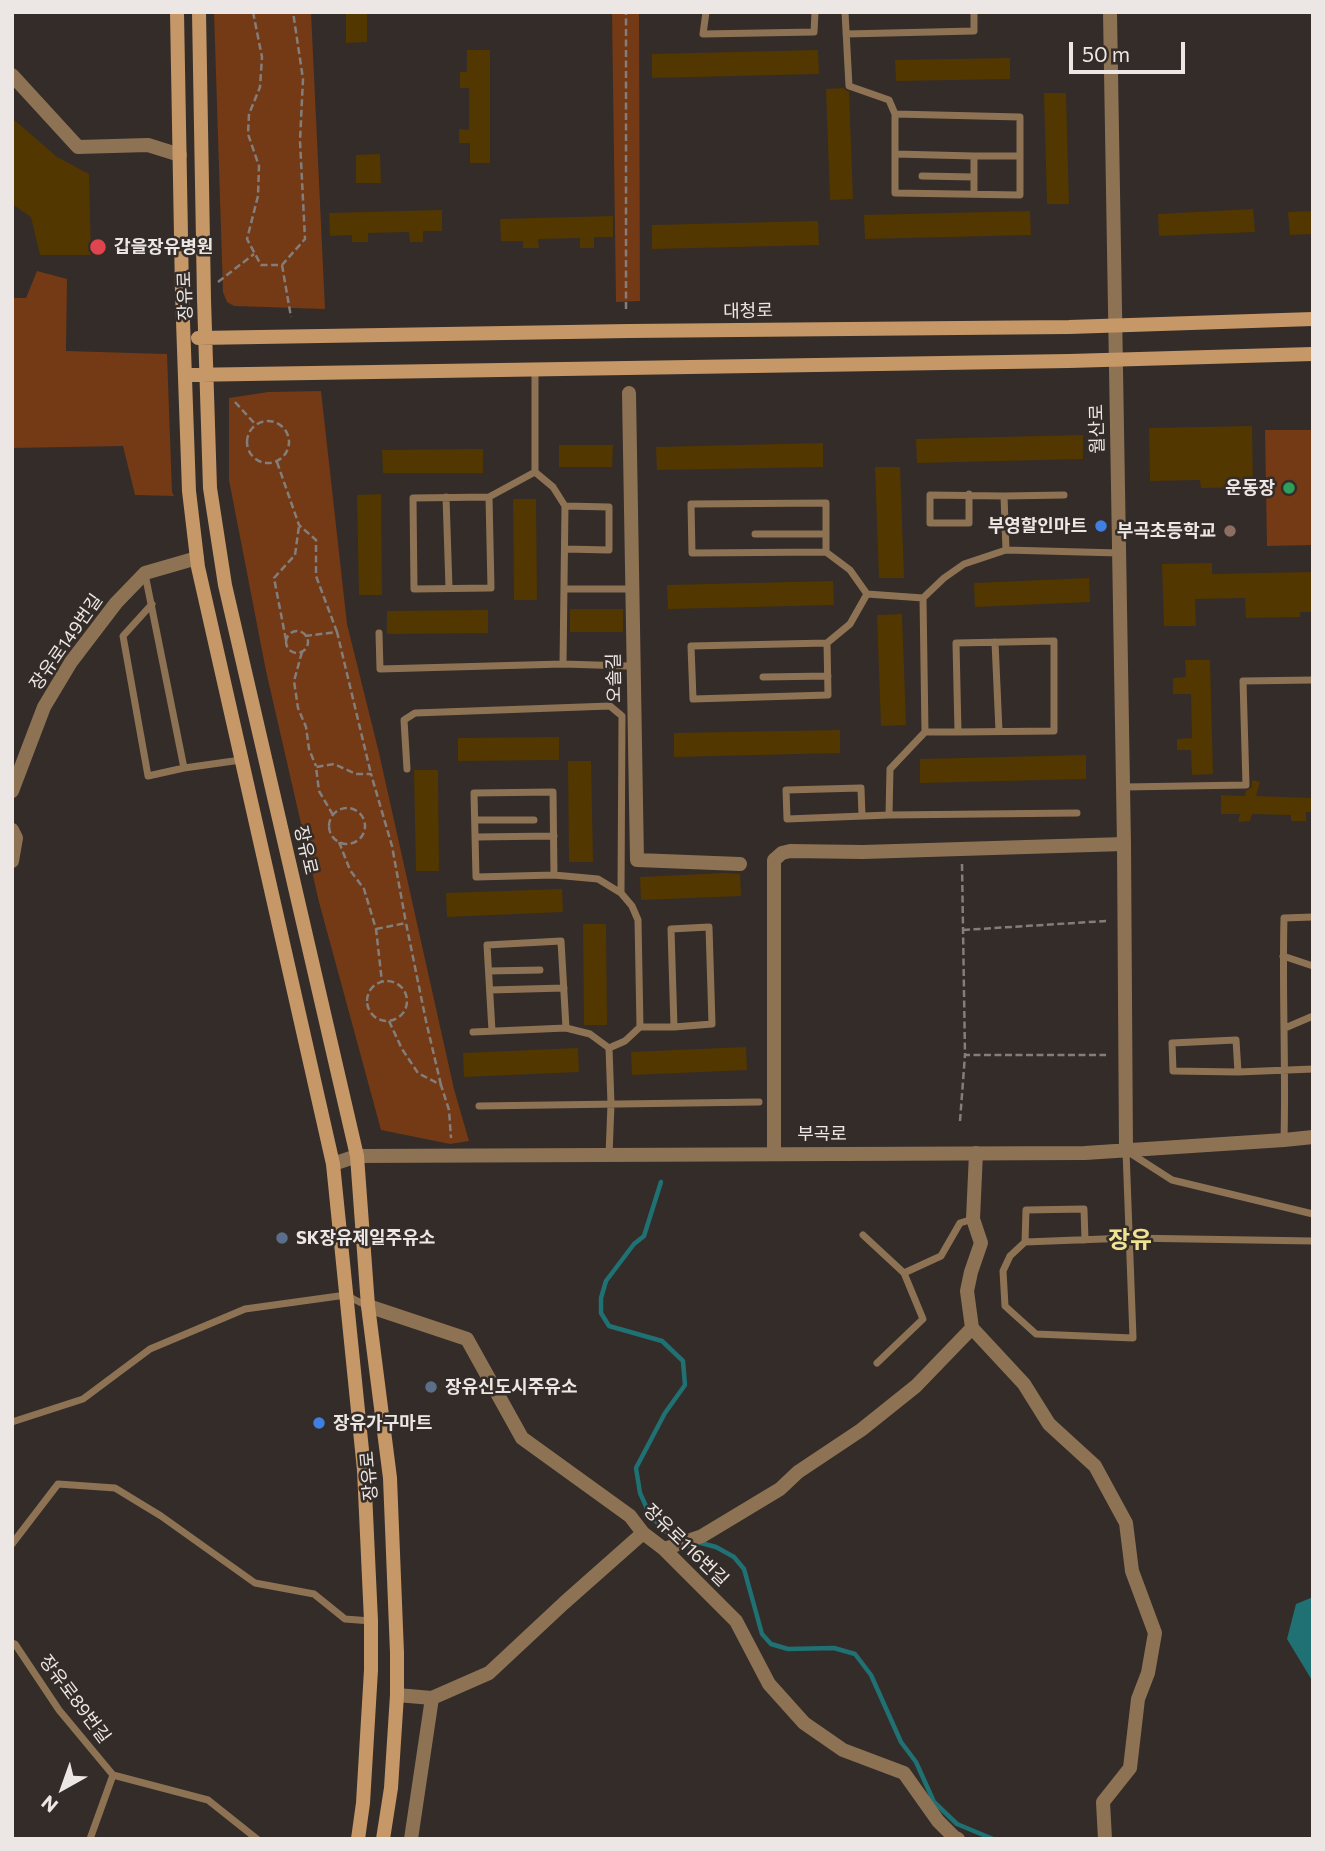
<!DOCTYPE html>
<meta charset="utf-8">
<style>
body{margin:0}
#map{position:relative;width:1325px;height:1851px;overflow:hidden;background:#332c28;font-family:Commissioner,sans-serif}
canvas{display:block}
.frame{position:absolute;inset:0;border:14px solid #ece7e4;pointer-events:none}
.north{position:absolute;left:28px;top:1753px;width:70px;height:70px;-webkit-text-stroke:5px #332c28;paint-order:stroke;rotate:220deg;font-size:19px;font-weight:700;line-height:28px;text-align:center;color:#ece7e4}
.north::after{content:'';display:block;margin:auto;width:24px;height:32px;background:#ece7e4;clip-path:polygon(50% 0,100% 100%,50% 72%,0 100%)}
.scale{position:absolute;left:1069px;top:42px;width:116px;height:32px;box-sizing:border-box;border:4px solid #ece7e4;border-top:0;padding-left:9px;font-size:21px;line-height:24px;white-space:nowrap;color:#ece7e4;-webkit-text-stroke:5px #332c28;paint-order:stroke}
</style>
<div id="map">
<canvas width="1325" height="1851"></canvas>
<div class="frame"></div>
<div class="north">N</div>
<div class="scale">50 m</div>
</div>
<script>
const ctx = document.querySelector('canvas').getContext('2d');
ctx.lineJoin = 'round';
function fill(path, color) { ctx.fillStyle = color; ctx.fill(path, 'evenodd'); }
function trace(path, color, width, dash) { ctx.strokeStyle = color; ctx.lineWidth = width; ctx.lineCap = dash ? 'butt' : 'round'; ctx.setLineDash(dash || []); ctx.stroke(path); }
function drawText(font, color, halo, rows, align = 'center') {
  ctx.font = font + ' Commissioner,"Noto Sans KR",sans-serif'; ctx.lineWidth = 5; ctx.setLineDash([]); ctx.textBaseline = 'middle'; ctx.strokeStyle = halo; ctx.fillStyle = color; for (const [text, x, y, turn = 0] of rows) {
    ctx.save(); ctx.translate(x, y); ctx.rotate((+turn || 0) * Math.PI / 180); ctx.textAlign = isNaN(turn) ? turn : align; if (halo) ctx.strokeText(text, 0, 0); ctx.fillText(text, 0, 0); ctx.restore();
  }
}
const green = new Path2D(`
 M214 12H311L325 309 234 306 227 302 223 292Z
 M612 12H639L640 301 616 302Z
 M37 271 67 279 66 351 167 354 172 492 174 496 135 495 123 446 12 448V298H26Z
 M321 391 347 624 379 753 454 1089 469 1141 450 1144 381 1130 319 902 266 671 229 480V398L268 392Z
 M1265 430H1313V545L1267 546Z`);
const water = new Path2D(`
 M1313 1597V1682L1287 1639 1296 1604Z`);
const stream = new Path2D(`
 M661 1182 644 1236 634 1244 606 1281 601 1298V1313L609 1326 662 1341 683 1361 685 1385 665 1413 636 1468 640 1493 650 1515 667 1533 682 1537
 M697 1542 716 1547 734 1557 744 1569 762 1634 771 1644 788 1649 834 1648 855 1654 871 1675 901 1742 916 1762 934 1802 957 1824 993 1839`);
const building = new Path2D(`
 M346 12H367V42L346 43Z
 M467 50H490V163H470V143H459V129L469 130V88H460V72H467Z
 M818 50 819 74 652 78V54Z
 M1010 58V79L896 81 895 60Z
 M843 88 849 92 853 199 830 200 826 89Z
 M1044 93H1066L1069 204H1047Z
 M12 118 57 157 89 174 91 255H40L31 217 12 204Z
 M380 154 381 183H356V155Z
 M1253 209 1255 232 1159 236 1158 214Z
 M442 210V231H423V242H410L409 232 368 233V242H352V235L330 236 329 213Z
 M1030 211 1031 235 865 239 864 215Z
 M1313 211V234L1290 235 1288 212Z
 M613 216V237H594V248H580V238L538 239 539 248H523V241H501L500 219Z
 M818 221 819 245 652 249V225Z
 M1252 426 1253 487 1201 488 1200 480 1150 481 1149 428Z
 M1083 435V459L917 463 916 439Z
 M823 443V467L657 470 656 447Z
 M559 445H613L612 467H559Z
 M483 449V473H383L382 450Z
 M875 467H900L904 578H879Z
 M381 494 382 595H359L357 495Z
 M513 499H536L537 600H514Z
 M1212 563V574L1313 572V612H1300V617L1246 618 1245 598 1195 599 1196 626H1164L1162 564Z
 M1089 578 1090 602 975 607 974 583Z
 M833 581 834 605 668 609 667 585Z
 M570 609H623V632H570Z
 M488 610V633L387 634V611Z
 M902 614 906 725 881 726 877 615Z
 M1185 660H1210L1213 774 1192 775 1191 750H1177V739L1192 738 1191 694H1173V678L1186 677Z
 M840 730V753L674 757V733Z
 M559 737V760L458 761V738Z
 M1086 755V779L920 783V759Z
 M568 761H591L593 862H569Z
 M414 770H438L439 871H416Z
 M1252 780 1260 782 1256 796 1313 798V812H1306V821H1291V815L1252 814 1250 821 1238 822 1240 814H1221V795L1245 796 1246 791 1252 787Z
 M724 873 740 874 741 896 641 900 640 877Z
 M562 889 563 912 447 917 446 893Z
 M583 924H606L607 1025H584Z
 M746 1047 747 1070 632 1075 631 1052Z
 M578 1048 579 1072 464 1077 463 1053Z`);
const path = new Path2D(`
 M253 12 262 57 260 87 249 114 248 134 259 166 258 196 247 239 261 265H282L305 239 300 141 303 79 293 12
 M282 265 291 317
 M218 282 254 254
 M626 309V12
 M235 402 256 425
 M247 442a21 21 0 1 1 42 0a21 21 0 1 1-42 0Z
 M277 462 299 525 316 540V576L337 632
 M286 642a11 11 0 1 1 22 0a11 11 0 1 1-22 0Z
 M305 636 337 632 371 774
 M286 640 274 578 295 555 299 526
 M302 652 294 681 298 708 306 727 309 749 316 766
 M329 826a18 18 0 1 1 36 0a18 18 0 1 1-36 0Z
 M333 815 319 791 316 767 334 764 356 774H371L392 846 406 923
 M339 842 350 870 364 889 376 929 382 982
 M962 864 965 1055H1106
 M376 929 406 923 426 1021 441 1085
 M963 930 1106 921
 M367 1001a20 20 0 1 1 40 0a20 20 0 1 1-40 0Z
 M389 1021 402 1049 418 1073 441 1085 449 1110 451 1138
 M960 1121 965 1055`);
const service = new Path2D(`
 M706 12 703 34 814 32 815 12
 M845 12 849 86 889 100 895 114V193L1020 195V117L895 114
 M846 34 974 31V12
 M895 154 974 156V194
 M974 156H1020
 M922 176 974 177
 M969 494V523H930V495L1004 496
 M446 497 449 588
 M489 497 491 588 414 589 413 498 489 497 535 472V370
 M755 534H826
 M565 549 609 550V507L565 506
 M1006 550 1004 496 1064 495
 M826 552 692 553 691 504 826 503V552L850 570 867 594 923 598
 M145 574 184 768 241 760
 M564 589H626
 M152 604 123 636 148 776 184 768
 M379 633 380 669 563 664 565 506 553 487 535 472
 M1054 641V731L958 732 956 643Z
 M995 642 999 731
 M827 643 828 695 693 699 691 646 827 643 850 624 867 594
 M563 664 628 666
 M763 677 828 676
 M925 732 890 769 889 815 1077 813
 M958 732H925L923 598 944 578 964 564 1006 550 1119 553
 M407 769 404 720 415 713 610 706 622 716 621 893 632 906 638 920 640 1027 625 1041 609 1048 611 1104 609 1155
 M1124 787 1246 785 1243 681 1313 680
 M862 816 861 788 786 790 787 819 889 815
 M475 820H534
 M475 837 554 836
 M554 875 476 877 474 793 553 792 554 875 598 879 621 893
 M1283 956 1313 966
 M489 971 540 970
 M490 990 564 988
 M640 1027H674L712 1024 709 927 671 929 674 1027
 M1285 1028 1313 1016
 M492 1031 487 945 561 941 566 1028
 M473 1032 566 1028 590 1034 609 1048
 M1236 1040 1238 1072 1173 1071 1172 1043Z
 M1238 1072 1313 1069
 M479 1106 759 1102
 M1284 1140C1286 1066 1282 992 1284 918L1313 917
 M1126 1151 1133 1338 1036 1334 1005 1306 1003 1271 1010 1256 1025 1242 1129 1238 1313 1241
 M1130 1153 1172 1180 1313 1214
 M863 1235 904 1273 941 1256 960 1223 973 1219
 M1025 1242 1026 1210 1084 1209 1085 1240
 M877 1363 923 1319 904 1273
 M12 1422 83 1399 150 1349 245 1309 346 1295 367 1306
 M12 1544 58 1484 115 1488 161 1516 255 1583 314 1594 345 1619 371 1621
 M12 1643 15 1644 59 1710 113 1775 208 1800 257 1839
 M90 1839 113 1775`);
const minor = new Path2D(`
 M12 75 78 147 148 145 180 155
 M629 393 637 860 740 864
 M12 791 44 707 71 662 116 603 145 573 197 558
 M12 830 16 838 12 861
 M976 1153 973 1219 981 1243 971 1272 967 1291 972 1328 1024 1384 1049 1424 1095 1466 1126 1523 1132 1571 1155 1633 1148 1673 1138 1699 1130 1768 1103 1802 1105 1839
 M774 1154V860L782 853 790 851 863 852 1124 844
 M368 1306 467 1339 522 1438 630 1516 643 1533 664 1549 736 1621 769 1684 804 1723 843 1750 904 1773 938 1821 954 1837 958 1839
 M664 1549 702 1536 780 1489 798 1472 861 1430 916 1386 972 1328
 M397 1695 432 1698 489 1673 564 1603 643 1533
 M411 1839 432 1698`);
const tertiary = new Path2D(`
 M1110 12 1124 844 1126 1151
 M333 1164 357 1156 1085 1153 1284 1140 1313 1137`);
const secondary = new Path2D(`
 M177 12 182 293 189 491 198 567 333 1164 364 1470 371 1621V1670L363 1803 358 1839
 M199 12 204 299 210 488 225 585 357 1156 368 1306 390 1478 397 1653V1695L391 1788 383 1839
 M198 338 629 331 1069 327 1313 319
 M185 375 1069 361 1313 354`);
const markers = [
 [98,247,9,"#e0444e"],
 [1289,488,7,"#2e9e5b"],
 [1101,526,7,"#3f7fe0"],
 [1230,531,7,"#8d6e63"],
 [282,1238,7,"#5c6f8a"],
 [431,1387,7,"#5c6f8a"],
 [319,1423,7,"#3f7fe0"]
];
const poiNames = [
 ["갑을장유병원",114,247],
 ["운동장",1275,488,"right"],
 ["부영할인마트",1087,526,"right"],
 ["부곡초등학교",1216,531,"right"],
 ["SK장유제일주유소",296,1238],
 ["장유신도시주유소",445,1387],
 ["장유가구마트",333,1423]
];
const streetNames = [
 ["장유로",185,296,-92],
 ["대청로",748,311,-1],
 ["월산로",1097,429,-91],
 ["장유로149번길",66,642,-55],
 ["오솔길",614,678,-91],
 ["장유로",306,850,77],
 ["부곡로",822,1134],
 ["장유로",369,1476,-95],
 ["장유로116번길",686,1545,44],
 ["장유로89번길",75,1699,53]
];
const districtNames = [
 ["장유",1130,1240]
];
fill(green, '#743915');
fill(water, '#207173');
trace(stream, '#207173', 4.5);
fill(building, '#533700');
trace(path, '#847e7b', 2.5, [7, 3.5]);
trace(service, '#8e7254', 7);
trace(minor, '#8e7254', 14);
trace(tertiary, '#8e7254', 14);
trace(secondary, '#c69867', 14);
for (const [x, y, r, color] of markers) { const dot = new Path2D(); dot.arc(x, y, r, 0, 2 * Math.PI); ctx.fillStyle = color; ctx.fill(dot); trace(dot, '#332c28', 2.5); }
drawText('bold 18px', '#ece7e4', '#332c28', poiNames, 'left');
drawText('18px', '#ece7e4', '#332c28', streetNames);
drawText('bold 24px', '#efe293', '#332c28', districtNames);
</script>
